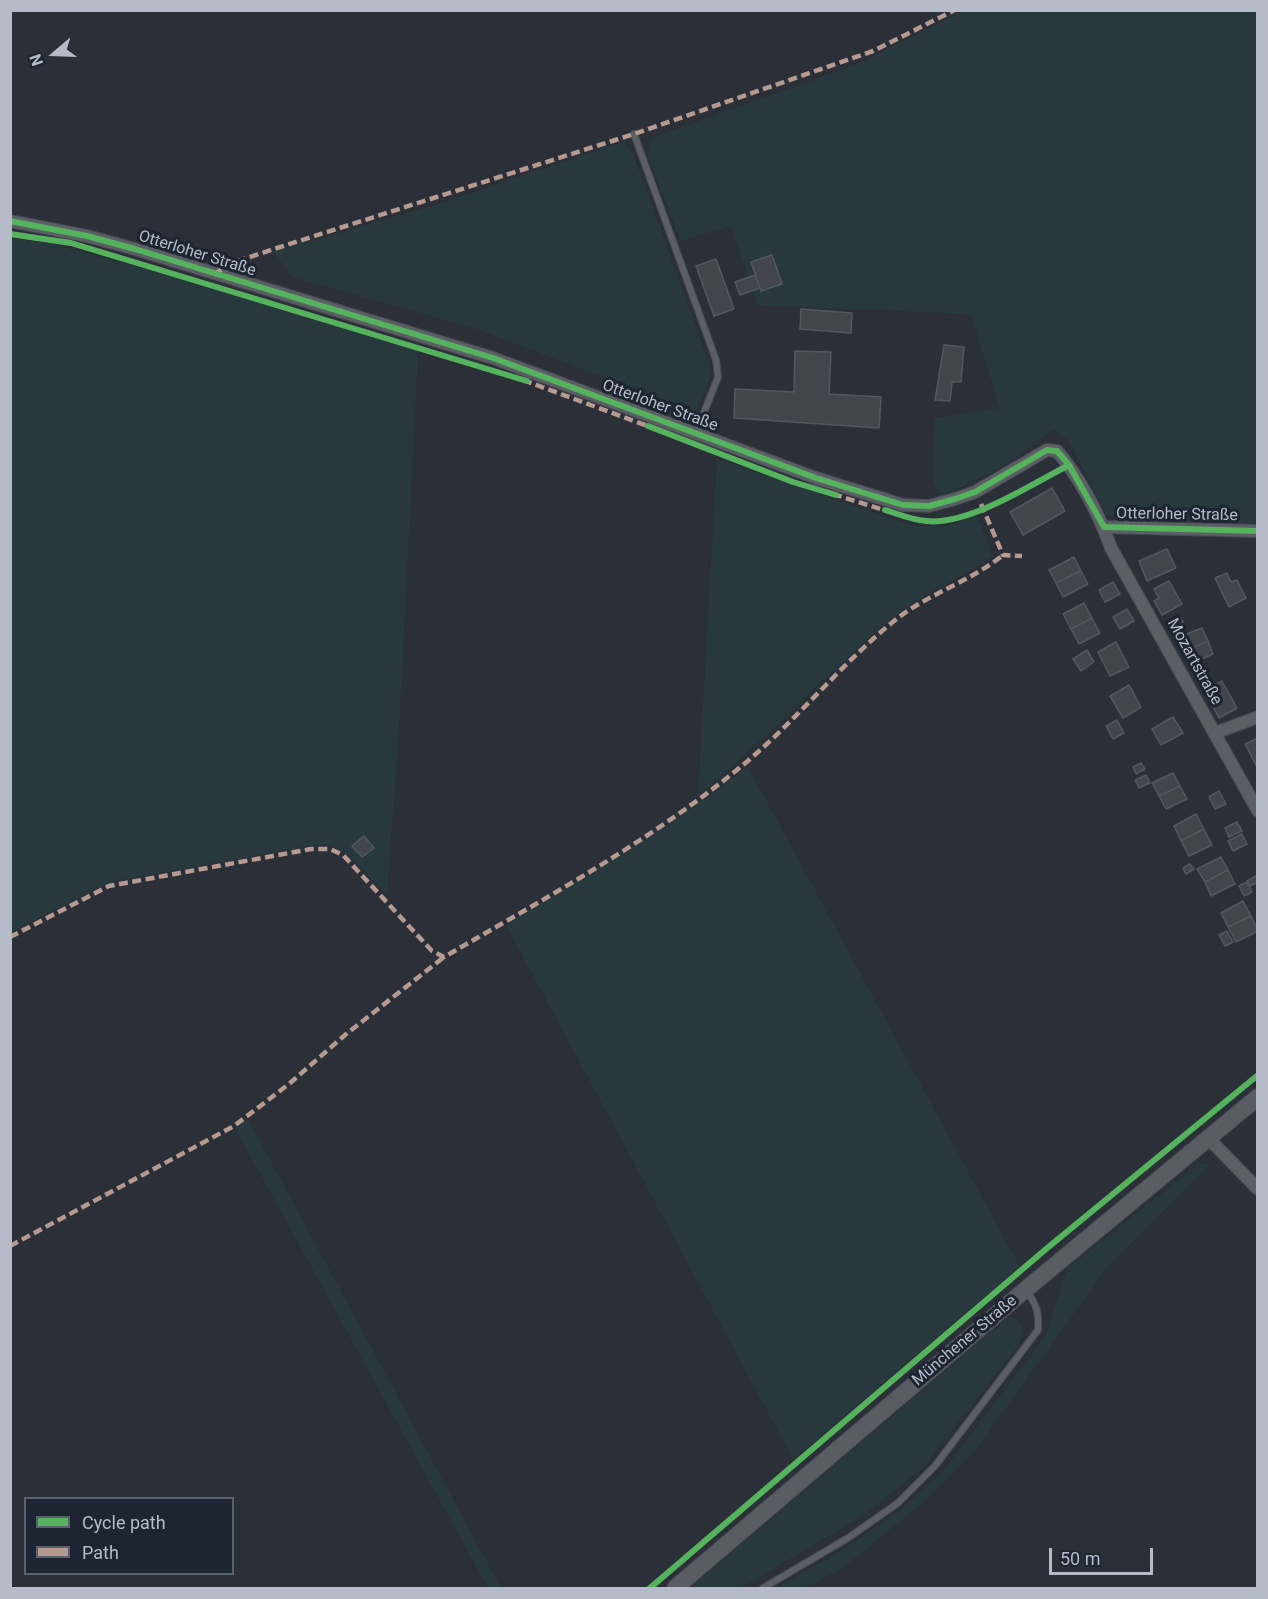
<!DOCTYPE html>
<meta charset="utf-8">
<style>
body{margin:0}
#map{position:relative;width:1268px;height:1599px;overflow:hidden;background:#2b2f38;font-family:Roboto,sans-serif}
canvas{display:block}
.frame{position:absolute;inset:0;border:12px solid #b5bbc8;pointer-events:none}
.legend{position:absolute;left:24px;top:1497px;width:210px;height:78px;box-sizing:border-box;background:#1e2532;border:2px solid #5a616e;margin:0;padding:8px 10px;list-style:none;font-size:18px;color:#b5bbc8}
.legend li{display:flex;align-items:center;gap:12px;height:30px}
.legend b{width:30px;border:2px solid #5a616e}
.north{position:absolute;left:24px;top:24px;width:60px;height:60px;-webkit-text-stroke:4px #1e2532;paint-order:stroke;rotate:251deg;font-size:16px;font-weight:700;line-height:24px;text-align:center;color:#b5bbc8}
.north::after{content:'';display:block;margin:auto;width:21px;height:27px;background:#b5bbc8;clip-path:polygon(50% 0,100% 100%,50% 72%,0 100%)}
.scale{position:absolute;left:1049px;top:1548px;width:104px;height:27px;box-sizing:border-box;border:3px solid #b5bbc8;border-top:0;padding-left:8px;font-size:18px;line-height:21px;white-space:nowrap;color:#b5bbc8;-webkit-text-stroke:4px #1e2532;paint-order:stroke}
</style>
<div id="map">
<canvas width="1268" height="1599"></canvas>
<div class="frame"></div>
<ul class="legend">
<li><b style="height:8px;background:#56b35d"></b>Cycle path</li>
<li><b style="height:8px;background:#b69a8f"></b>Path</li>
</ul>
<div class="north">N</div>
<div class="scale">50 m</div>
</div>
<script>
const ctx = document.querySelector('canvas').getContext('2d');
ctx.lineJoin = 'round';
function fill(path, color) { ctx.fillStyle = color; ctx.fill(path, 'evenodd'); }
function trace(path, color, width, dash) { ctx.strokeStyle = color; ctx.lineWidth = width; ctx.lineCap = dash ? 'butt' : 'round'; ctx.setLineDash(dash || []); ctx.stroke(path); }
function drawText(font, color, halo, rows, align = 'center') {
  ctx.font = font + ' Roboto,sans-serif'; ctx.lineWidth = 6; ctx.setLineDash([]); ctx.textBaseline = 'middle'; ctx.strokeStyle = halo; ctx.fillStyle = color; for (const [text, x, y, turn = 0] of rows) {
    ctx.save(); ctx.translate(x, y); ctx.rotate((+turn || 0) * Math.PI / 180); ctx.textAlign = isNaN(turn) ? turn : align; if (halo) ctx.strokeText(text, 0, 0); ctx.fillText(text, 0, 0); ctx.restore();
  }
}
const green = new Path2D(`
 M962 11H1257V525L1107 516 1069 441 1053 429C1019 459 981 481 939 496L934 482 935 418 1000 408 971 314 758 305 731 226 681 241 647 155 652 138 860 63Z
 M624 141 634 156 711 369 709 382 696 412 474 328 292 277 274 252 445 202Z
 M11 238 55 245 142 268 418 351 400 710 387 895C366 874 350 847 319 844L121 880 100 887 11 932Z
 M717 459 911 525 947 526 977 515 992 556C961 580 922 593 891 619 824 675 767 741 698 795Z
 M748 767 1020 1267 793 1459 506 925 672 822Z
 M248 1119 501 1588H488L235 1128Z
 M1212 1163 1109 1265 974 1452 925 1501 844 1567 805 1588H776L842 1550 901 1509 945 1469 1047 1333 1067 1269 1198 1164Z
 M1010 1316C1026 1323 1025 1332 1018 1346L922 1469 864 1515 741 1588H690Z`);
const building = new Path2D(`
 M772 255 782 284 761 291 751 262Z
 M716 259 734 309 714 316 696 266Z
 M755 275 760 288 740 295 735 282Z
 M801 309 852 313 851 333 800 329Z
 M944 345 964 347 961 382H952L950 401 935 400Z
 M795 351 831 352 829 394 881 397 879 428 734 418 735 389 794 392Z
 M1052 488 1065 511 1023 535 1010 512Z
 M1167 549 1176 568 1147 581 1139 561Z
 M1074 557 1081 571 1056 583 1049 570Z
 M1081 571 1088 584 1063 597 1056 583Z
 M1227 573 1231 582 1237 580 1246 598 1229 607 1215 578Z
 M1169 581 1182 604 1162 615 1154 601 1159 598 1154 589Z
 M1113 582 1120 594 1105 602 1099 590Z
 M1084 603 1092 618 1071 629 1063 614Z
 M1127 609 1134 621 1120 629 1113 617Z
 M1180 616 1183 622 1173 627 1170 621Z
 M1092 618 1100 633 1079 644 1071 629Z
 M1202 628 1208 641 1190 649 1184 635Z
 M1208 641 1213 654 1195 662 1190 649Z
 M1116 642 1129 667 1110 676 1098 652Z
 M1087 650 1094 662 1081 671 1073 659Z
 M1222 681 1237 708 1219 718 1204 690Z
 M1129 685 1141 707 1123 718 1110 696Z
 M1173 717 1183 733 1161 745 1152 729Z
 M1117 720 1124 733 1113 739 1106 726Z
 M1258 738V769L1245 744Z
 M1141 763 1145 769 1136 774 1133 767Z
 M1173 773 1180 786 1159 796 1152 783Z
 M1146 775 1150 783 1139 788 1135 780Z
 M1180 786 1187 799 1166 809 1159 796Z
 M1219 791 1226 804 1215 809 1209 797Z
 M1196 814 1204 829 1181 841 1174 826Z
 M1237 822 1242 831 1229 837 1225 828Z
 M1204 829 1212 845 1189 856 1181 841Z
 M1242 834 1247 844 1233 851 1228 841Z
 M364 836 374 848 362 857 352 846Z
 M1221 857 1228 870 1205 882 1197 869Z
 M1190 864 1194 869 1186 874 1183 868Z
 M1228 870 1235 884 1211 896 1205 882Z
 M1258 875V882L1250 886 1247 881Z
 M1247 882 1252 892 1244 896 1239 886Z
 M1243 901 1251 916 1228 927 1221 913Z
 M1251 916 1258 931 1236 942 1228 927Z
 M1227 931 1233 942 1225 946 1219 935Z`);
const service = new Path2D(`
 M634 134 716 360 718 377 696 433
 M763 1588 848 1538 898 1503 935 1466 1038 1330C1039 1313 1037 1304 1026 1291`);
const minor = new Path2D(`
 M10 221 87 236 135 249 493 358 816 478 903 505 929 506 955 499 975 492 1047 450 1057 451C1080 478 1099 515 1111 548L1258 811
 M1104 527 1258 531
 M1215 733 1258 717
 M1209 1139 1258 1189`);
const secondary = new Path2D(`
 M675 1588 1025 1290 1258 1097`);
const quiet = new Path2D(`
 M214 275 229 264 277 248 634 134 873 51 955 10
 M523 380 653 428
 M833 494 890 512
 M981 504 1003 555 1022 556
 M10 937 109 886 311 849H330L343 855 432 951 444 957C546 898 652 840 743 765 796 721 840 665 894 621 927 594 970 582 1003 555
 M10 1246 234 1126 289 1084 345 1035 444 957`);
const cycleway = new Path2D(`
 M10 221 87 236 135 249 493 358 816 478 903 505 929 506 955 499 975 492 1047 450 1057 451 1069 465 1104 527 1258 531
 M10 234 71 243 527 381
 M648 426 793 482 836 495
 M885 510C898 514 912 520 926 521 968 526 1032 484 1069 465
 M650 1588 1046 1249 1258 1075`);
const streetNames = [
 ["Otterloher Straße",197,254,17],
 ["Otterloher Straße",660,406,20],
 ["Otterloher Straße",1177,515,1],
 ["Mozartstraße",1194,662,61],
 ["Münchener Straße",965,1341,-40]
];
fill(green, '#28393d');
fill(building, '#42454c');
trace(building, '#53575f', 1.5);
trace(service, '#464a51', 8);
trace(minor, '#464a51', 14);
trace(secondary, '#464a51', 18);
trace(service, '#5b5e65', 6);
trace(minor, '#5b5e65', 12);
trace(secondary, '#595c63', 16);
trace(quiet, '#b69a8f', 4.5, [9, 4.5]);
trace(cycleway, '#56b35d', 6);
drawText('16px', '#b5bbc8', '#1e2532', streetNames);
</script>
